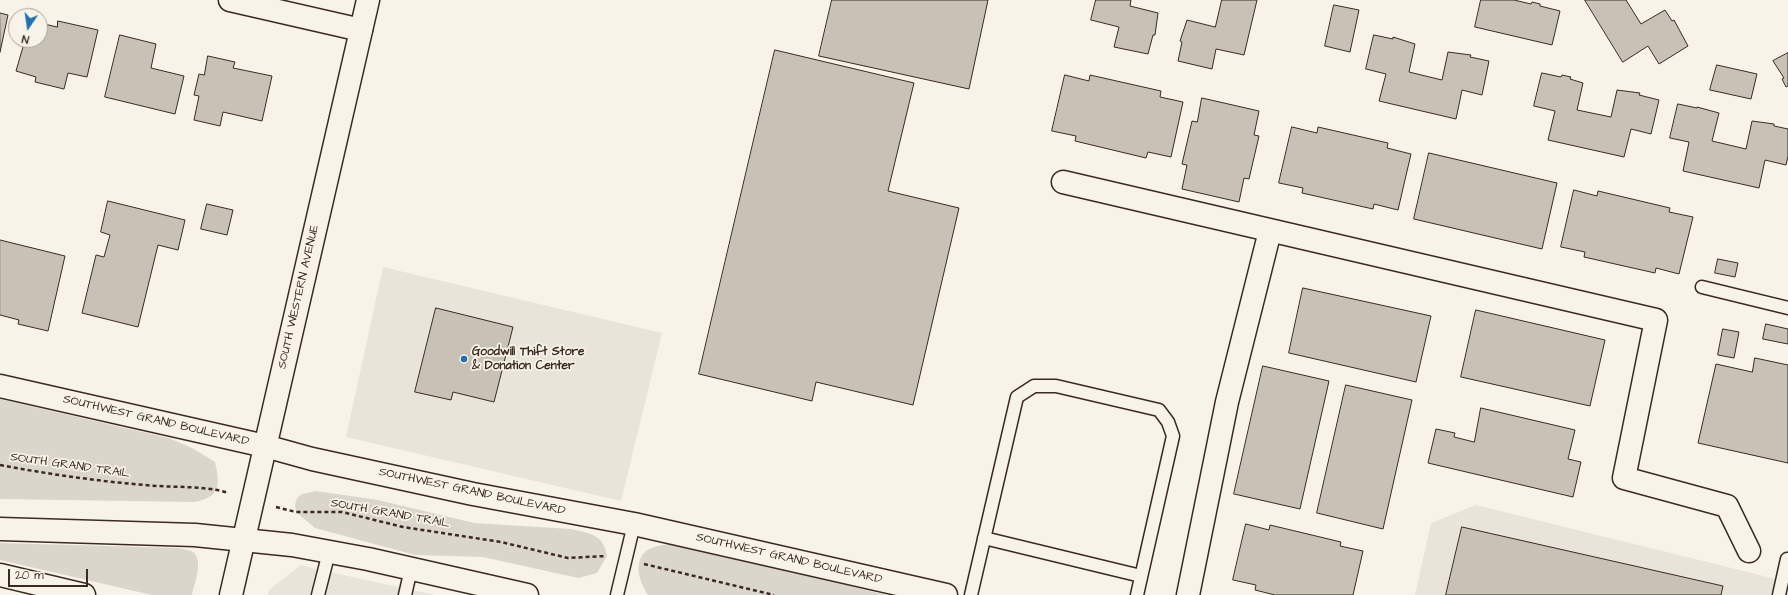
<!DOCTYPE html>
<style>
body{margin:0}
#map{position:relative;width:1788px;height:595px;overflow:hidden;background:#f7f3e8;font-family:"Architects Daughter",sans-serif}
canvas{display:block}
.north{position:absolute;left:8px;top:8px;width:40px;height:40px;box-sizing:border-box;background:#f7f3e8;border:1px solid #aca397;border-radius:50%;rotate:193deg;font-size:11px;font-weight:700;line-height:16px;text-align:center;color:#3b2a1e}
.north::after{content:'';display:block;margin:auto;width:14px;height:18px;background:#1f6fb2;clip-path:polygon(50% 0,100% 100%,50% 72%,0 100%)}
.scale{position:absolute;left:8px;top:569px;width:80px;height:18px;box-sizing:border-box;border:2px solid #3b2a1e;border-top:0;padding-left:5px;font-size:12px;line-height:14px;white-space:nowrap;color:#3b2a1e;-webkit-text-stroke:3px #f7f3e8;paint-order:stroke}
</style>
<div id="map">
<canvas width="1788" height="595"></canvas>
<div class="north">N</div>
<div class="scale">20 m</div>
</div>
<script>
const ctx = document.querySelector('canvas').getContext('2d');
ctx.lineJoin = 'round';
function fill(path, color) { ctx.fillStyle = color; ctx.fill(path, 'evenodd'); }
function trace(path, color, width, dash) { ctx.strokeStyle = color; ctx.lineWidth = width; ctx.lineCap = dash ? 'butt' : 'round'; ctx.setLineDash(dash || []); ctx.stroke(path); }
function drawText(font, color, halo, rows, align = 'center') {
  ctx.font = font + ' "Architects Daughter",sans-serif'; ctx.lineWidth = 3.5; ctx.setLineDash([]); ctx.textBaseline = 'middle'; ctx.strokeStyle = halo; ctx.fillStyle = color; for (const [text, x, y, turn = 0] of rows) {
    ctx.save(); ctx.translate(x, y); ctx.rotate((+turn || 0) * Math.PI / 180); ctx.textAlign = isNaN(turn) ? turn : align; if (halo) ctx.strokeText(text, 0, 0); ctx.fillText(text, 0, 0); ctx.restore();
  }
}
const built = new Path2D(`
 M383 267 662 333 621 501 346 437Z
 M1476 505 1788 582V595H1415L1431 523Z
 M301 565 320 570 435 595H268L269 590Z`);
const green = new Path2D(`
 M0 399 169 438 192 448 215 462C220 485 221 497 194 502L0 499Z
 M316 491 378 500 474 523 571 529C590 533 604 535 607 556L597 573 578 578 483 557 415 555 315 528 296 512 295 505 297 498 302 494Z
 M0 543 178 548C182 549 190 550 193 552 204 561 194 584 192 595H152L0 560Z
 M675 543 886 595H648C640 583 633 564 645 552 652 545 667 545 675 543Z`);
const building = new Path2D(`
 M832 0H988L969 89 819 56Z
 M1096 0H1131L1130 6 1158 13 1155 35H1153L1148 54 1114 47 1119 27 1091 20Z
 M1222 0H1257L1244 55 1216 49 1212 69 1178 61 1182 42 1180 41 1187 20 1215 27Z
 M1481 0H1514L1531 4 1532 2 1540 4V6L1560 11 1552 45 1475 27Z
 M1585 0H1626L1641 24 1665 10 1672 21 1674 20 1688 46 1659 64 1648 46 1623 62Z
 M1334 5 1359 10 1350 52 1325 46Z
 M0 13 8 15 0 52Z
 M58 21 98 30 87 77 68 73 64 89 35 82 36 77 16 71 25 40H40V23L57 27Z
 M120 35 156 44 151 68 184 76 175 114 105 97Z
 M1374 35 1393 39V37L1415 44 1409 72 1442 80 1448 52 1471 55 1470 57 1489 61 1482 95 1462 90 1456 119 1379 101 1386 74 1366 69Z
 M775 50 914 83 888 191 959 208 913 405 816 382 812 401 699 374Z
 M1788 53V86L1786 87 1782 79 1784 78 1773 61Z
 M208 56 235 62 233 68 272 76 262 121 223 112 220 126 194 120 199 96 194 95 199 74 204 75Z
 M1717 65 1757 74 1751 99 1710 90Z
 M1542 73 1561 77 1562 75 1571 77 1570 79 1583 83 1577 110 1611 117 1617 90 1640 93 1639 95 1659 100 1651 134 1631 129 1624 157 1548 140 1555 111 1534 106Z
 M1065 75 1089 81 1090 75 1161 91 1160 97 1183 102 1171 157 1148 152 1146 158 1075 141 1076 136 1052 131Z
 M1202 98 1259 111 1254 135 1259 136 1249 179 1244 178 1239 202 1182 189 1187 165 1182 164 1192 121 1197 122Z
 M1678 104 1697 108V107L1719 113 1712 141 1746 149 1752 121 1774 124V126L1788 129V156L1786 165 1765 160 1759 188 1683 171 1689 142 1670 138Z
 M1292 127 1317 133 1318 127 1388 143 1387 148 1411 154 1398 210 1374 204 1373 209 1302 193 1303 188 1279 183Z
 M1429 153 1557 183 1542 249 1414 219Z
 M1574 190 1597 196 1598 191 1670 208 1669 212 1693 217 1679 274 1656 268 1655 273 1584 257 1585 252 1561 247Z
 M108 201 185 220 178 250 158 245 138 327 82 313 96 255 104 257 110 235 101 232Z
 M207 204 233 210 227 235 201 229Z
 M0 240 65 256 48 331 18 324 19 320 0 315Z
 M1718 259 1738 263 1735 277 1715 273Z
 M1303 288 1431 316 1416 382 1289 353Z
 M436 308 513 327 494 402 453 392 451 400 415 392Z
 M1476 310 1605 340 1590 406 1461 377Z
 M1766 324 1788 329V344L1763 339Z
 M1723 329 1739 332 1734 358 1718 355Z
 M1755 358 1788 365V463L1698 443 1716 364 1752 372Z
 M1263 366 1329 381 1300 509 1234 494Z
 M1346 385 1412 400 1383 529 1317 513Z
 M1481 408 1575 430 1568 459 1581 462 1573 497 1428 463 1436 429 1455 433 1454 437 1474 442Z
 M1246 524 1269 530 1270 525 1341 542 1340 546 1363 551 1353 595H1275L1255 590 1256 585 1233 580Z
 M1462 527 1723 586 1721 595H1446Z`);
const path = new Path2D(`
 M0 465C48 474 96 481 145 485 173 488 202 485 229 493
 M276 507 296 512H342L403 527 501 542 568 558 606 556
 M644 564 774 595`);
const service = new Path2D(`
 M1702 287 1788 308
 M984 538 1141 576
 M318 595 329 552
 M405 595 411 569
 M617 595 634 524
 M971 595 1017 397 1034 386H1056L1159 410 1168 422 1173 436 1137 595
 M1779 595 1787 559`);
const minor = new Path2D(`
 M230 0 361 30
 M1063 182 1656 320 1624 478 1727 506 1749 551
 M1188 595 1227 402 1270 231`);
const tertiary = new Path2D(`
 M0 386 265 446 312 459 473 494 634 524 946 595
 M0 529 195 535 292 545 368 559 527 595`);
const secondary = new Path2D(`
 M0 575 84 595
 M231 595 368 0`);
const markers = [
 [464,359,4,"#1f6fb2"]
];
const streetNames = [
 ["SOUTH WESTERN AVENUE",299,297,-77],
 ["SOUTHWEST GRAND BOULEVARD",156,421,13],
 ["SOUTH GRAND TRAIL",70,466,8],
 ["SOUTHWEST GRAND BOULEVARD",472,492,12],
 ["SOUTH GRAND TRAIL",390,514,10],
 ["SOUTHWEST GRAND BOULEVARD",789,559,13]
];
const poiNames = [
 ["Goodwill Thift Store",472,352],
 ["& Donation Center",472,366]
];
fill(built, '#e9e4d9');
fill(green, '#dbd6cb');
fill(building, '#c8c1b6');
trace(building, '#3b2a1e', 1);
trace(service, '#3b2a1e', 15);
trace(minor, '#3b2a1e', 25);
trace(tertiary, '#3b2a1e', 25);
trace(secondary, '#3b2a1e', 25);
trace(path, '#3b2a1e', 2.5, [4, 3]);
trace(service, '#f7f3e8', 12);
trace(minor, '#f7f3e8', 22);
trace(tertiary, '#f7f3e8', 22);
trace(secondary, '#f7f3e8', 22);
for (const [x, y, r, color] of markers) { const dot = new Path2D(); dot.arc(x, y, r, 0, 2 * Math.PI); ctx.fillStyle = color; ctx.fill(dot); trace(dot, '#f7f3e8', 1.5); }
drawText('12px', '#3b2a1e', '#f7f3e8', streetNames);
drawText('bold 12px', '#3b2a1e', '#f7f3e8', poiNames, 'left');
</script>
